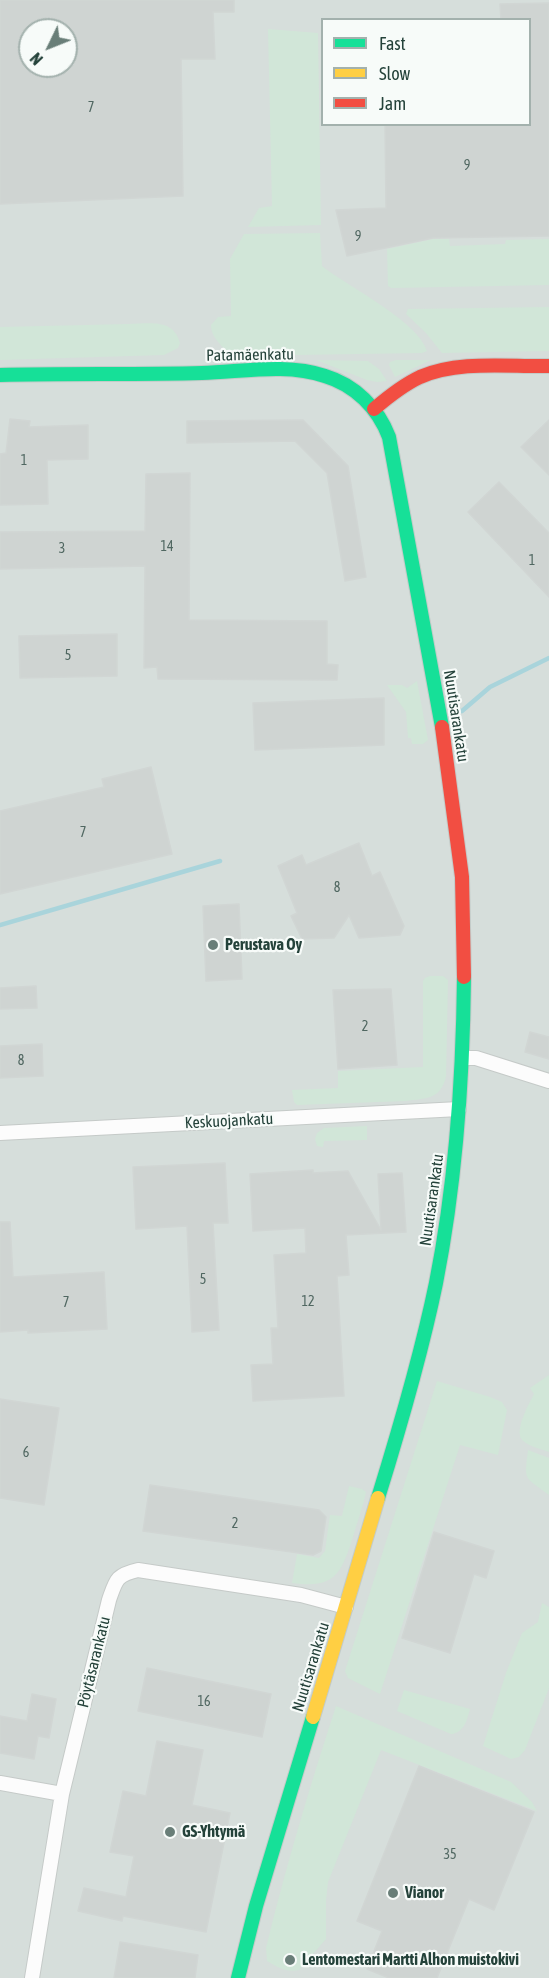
<!DOCTYPE html>
<meta charset="utf-8">
<style>
body{margin:0}
#map{position:relative;width:549px;height:1978px;overflow:hidden;background:#e8edeb;font-family:"Asap Condensed",sans-serif}
canvas{display:block}
.legend{position:absolute;left:321px;top:18px;width:210px;height:108px;box-sizing:border-box;background:#f7fbf9;border:2px solid #a3b1ad;margin:0;padding:8px 10px;list-style:none;font-size:18px;color:#24423a}
.legend li{display:flex;align-items:center;gap:12px;height:30px}
.legend b{width:30px;border:2px solid #a3b1ad}
.north{position:absolute;left:18px;top:18px;width:60px;height:60px;box-sizing:border-box;background:#f7fbf9;border:2px solid #a3b1ad;border-radius:50%;rotate:227deg;font-size:16px;font-weight:700;line-height:24px;text-align:center;color:#24423a}
.north::after{content:'';display:block;margin:auto;width:21px;height:27px;background:#697e78;clip-path:polygon(50% 0,100% 100%,50% 72%,0 100%)}
</style>
<div id="map">
<canvas width="549" height="1978"></canvas>
<ul class="legend">
<li><b style="height:8px;background:#16e098"></b>Fast</li>
<li><b style="height:8px;background:#ffcf43"></b>Slow</li>
<li><b style="height:8px;background:#f24e42"></b>Jam</li>
</ul>
<div class="north">N</div>
</div>
<script>
const ctx = document.querySelector('canvas').getContext('2d');
ctx.lineJoin = 'round';
function fill(path, color) { ctx.fillStyle = color; ctx.fill(path, 'evenodd'); }
function trace(path, color, width, dash) { ctx.strokeStyle = color; ctx.lineWidth = width; ctx.lineCap = dash ? 'butt' : 'round'; ctx.setLineDash(dash || []); ctx.stroke(path); }
function drawText(font, color, halo, rows, align = 'center') {
  ctx.font = font + ' "Asap Condensed",sans-serif'; ctx.lineWidth = 4.5; ctx.setLineDash([]); ctx.textBaseline = 'middle'; ctx.strokeStyle = halo; ctx.fillStyle = color; for (const [text, x, y, turn = 0] of rows) {
    ctx.save(); ctx.translate(x, y); ctx.rotate((+turn || 0) * Math.PI / 180); ctx.textAlign = isNaN(turn) ? turn : align; if (halo) ctx.strokeText(text, 0, 0); ctx.fillText(text, 0, 0); ctx.restore();
  }
}
const built = new Path2D(`
 M0 0H549V1978H0ZM322 20H530V124H322ZM30 30H66V66H30Z`);
const green = new Path2D(`
 M268 29 318 33 321 225 248 227 259 208 272 206Z
 M320 233 322 266C347 286 418 321 427 351L422 353 232 356C223 347 211 338 211 325L218 317 231 316 230 259 244 234Z
 M433 239H449L450 246 505 244 506 240 549 239V285L391 288 388 286 387 249Z
 M549 307V351L442 353 426 333 406 314 408 309Z
 M128 324C150 324 173 318 180 343L178 348 164 355 0 360V327Z
 M316 360 368 361 379 369 387 381 377 382 367 380Z
 M396 360H431L395 377 389 365 390 362Z
 M417 681 428 740 423 744H412L411 738H408L406 712 387 685H402L407 688Z
 M430 976H443L448 980 446 1077C440 1100 426 1098 406 1101L297 1105 294 1102 292 1090 338 1088V1071L423 1067V981L425 978Z
 M367 1126V1140L324 1141 323 1147 317 1146 315 1139 317 1133 324 1128Z
 M549 1375V1452C541 1449 528 1446 522 1440 514 1430 529 1404 534 1394L530 1388Z
 M437 1381 490 1397 502 1402 507 1410 498 1455 460 1445 380 1694 348 1678 345 1671Z
 M528 1450 549 1458V1495C524 1476 524 1482 528 1450Z
 M349 1486 362 1489 366 1492C363 1507 357 1522 353 1537 341 1574 335 1589 292 1583L297 1554 319 1558 325 1551 330 1515 342 1516Z
 M542 1603 549 1607V1688L525 1750 519 1757 511 1759 483 1746 506 1673 522 1633 538 1622Z
 M404 1690 470 1709C467 1720 464 1733 451 1734L397 1711Z
 M336 1706 511 1782 532 1802 537 1811 381 1750 328 1882 326 1900V1939L299 1970C287 1973 277 1967 267 1961L266 1948C286 1866 310 1786 336 1706Z`);
const stream = new Path2D(`
 M462 711 490 687 549 658
 M0 925 220 861`);
const building = new Path2D(`
 M0 0H234V12H213L215 59H181L183 196 0 204ZM30 30H66V66H30Z
 M549 3V236L433 238 347 256 336 210 386 208 385 124H530V20H501L500 4Z
 M10 419 30 421 29 427 88 425V459L47 460 48 504 0 505V454L6 453Z
 M303 420 348 466 366 577 345 581 327 473 295 441 187 443V421Z
 M549 420V475L521 447Z
 M190 473 189 620 327 621V664L338 665 337 680 158 679 157 667 144 668 145 566 0 569V532L145 531 146 474Z
 M499 482 549 533V597L468 512Z
 M117 634V676L20 678 19 636Z
 M384 698V745L255 750 253 703Z
 M151 767 172 854 0 894V811L104 787 102 779Z
 M359 843 372 876 380 872 404 926 400 935 359 938 349 915 334 938 302 939 291 916 297 913 278 866 302 855 306 865Z
 M239 904 242 979 206 981 203 906Z
 M36 986 37 1008 0 1009V988Z
 M391 989 397 1065 338 1069 333 990Z
 M530 1032 549 1037V1059L525 1052Z
 M42 1044 43 1076 0 1078V1046Z
 M225 1163 228 1223H213L219 1330 192 1332 187 1226 136 1229 133 1167Z
 M313 1170V1173L348 1171 381 1230 378 1174 402 1173 406 1232 346 1235 349 1275 337 1276 344 1396 253 1401 251 1365 273 1364 271 1328H278L274 1255 306 1253 305 1228 253 1231 250 1174Z
 M0 1222H10L13 1277 104 1272 107 1329 28 1333V1330L0 1332Z
 M0 1399 59 1408 44 1505 0 1498Z
 M150 1485 319 1510 326 1517 321 1551 313 1555 143 1531Z
 M434 1532 494 1551 486 1578 474 1574 450 1653 402 1638Z
 M147 1668 271 1694 262 1737 138 1711Z
 M32 1694 56 1699 49 1738 38 1736 34 1759 0 1753V1716L27 1721Z
 M157 1741 203 1750 192 1805 230 1813 206 1932 123 1916 122 1921 78 1911 84 1888 126 1897 134 1856 110 1852 123 1791 146 1796Z
 M419 1766 534 1812 494 1910 469 1899 437 1978H389L367 1969 382 1931 357 1921Z
 M120 1942 198 1955 195 1978H114Z`);
const street = new Path2D(`
 M463 1058H476L549 1081
 M0 1133 459 1109
 M0 1783 62 1794
 M32 1978 62 1794 109 1600C116 1580 116 1575 138 1570L301 1595 346 1607`);
const fast = new Path2D(`
 M0 375C67 373 135 375 202 373 242 372 286 363 325 376 355 385 378 408 389 437L442 727
 M378 1498C400 1427 421 1356 436 1283 456 1182 463 1080 464 977
 M238 1978 256 1906 313 1717`);
const slow = new Path2D(`
 M313 1717 378 1498`);
const jam = new Path2D(`
 M374 409C388 397 403 385 420 377 459 360 508 367 549 366
 M442 727 462 877 464 977`);
const markers = [
 [213,945,6,"#697e78"],
 [170,1832,6,"#697e78"],
 [393,1893,6,"#697e78"],
 [290,1960,6,"#697e78"]
];
const numberNames = [
 ["7",91,108],
 ["9",467,166],
 ["9",358,237],
 ["1",24,461],
 ["14",167,547],
 ["3",62,549],
 ["1",532,561],
 ["5",68,656],
 ["7",83,833],
 ["8",337,888],
 ["2",365,1027],
 ["8",21,1061],
 ["5",203,1280],
 ["12",308,1302],
 ["7",66,1303],
 ["6",26,1453],
 ["2",235,1524],
 ["16",204,1702],
 ["35",450,1855]
];
const streetNames = [
 ["Patamäenkatu",250,355,-1],
 ["Nuutisarankatu",456,716,81],
 ["Keskuojankatu",229,1121,-3],
 ["Nuutisarankatu",432,1200,-82],
 ["Pöytäsarankatu",94,1662,-76],
 ["Nuutisarankatu",311,1667,-73]
];
const poiNames = [
 ["Perustava Oy",225,945],
 ["GS-Yhtymä",182,1832],
 ["Vianor",405,1893],
 ["Lentomestari Martti Alhon muistokivi",302,1960]
];
fill(built, '#d6dedb');
fill(green, '#d1e6d8');
trace(stream, '#a9d4db', 4.5);
fill(building, '#cfd4d2');
trace(building, '#d1d6d4', 1.5);
trace(street, '#c5cac8', 16);
trace(fast, '#c3cbc8', 16);
trace(slow, '#c3cbc8', 16);
trace(jam, '#c3cbc8', 16);
trace(street, '#fcfcfc', 14);
trace(fast, '#16e098', 14);
trace(slow, '#ffcf43', 14);
trace(jam, '#f24e42', 14);
for (const [x, y, r, color] of markers) { const dot = new Path2D(); dot.arc(x, y, r, 0, 2 * Math.PI); ctx.fillStyle = color; ctx.fill(dot); trace(dot, '#f7fbf9', 2); }
drawText('14px', '#506761', null, numberNames);
drawText('16px', '#24423a', '#f7fbf9', streetNames);
drawText('bold 16px', '#24423a', '#f7fbf9', poiNames, 'left');
</script>
